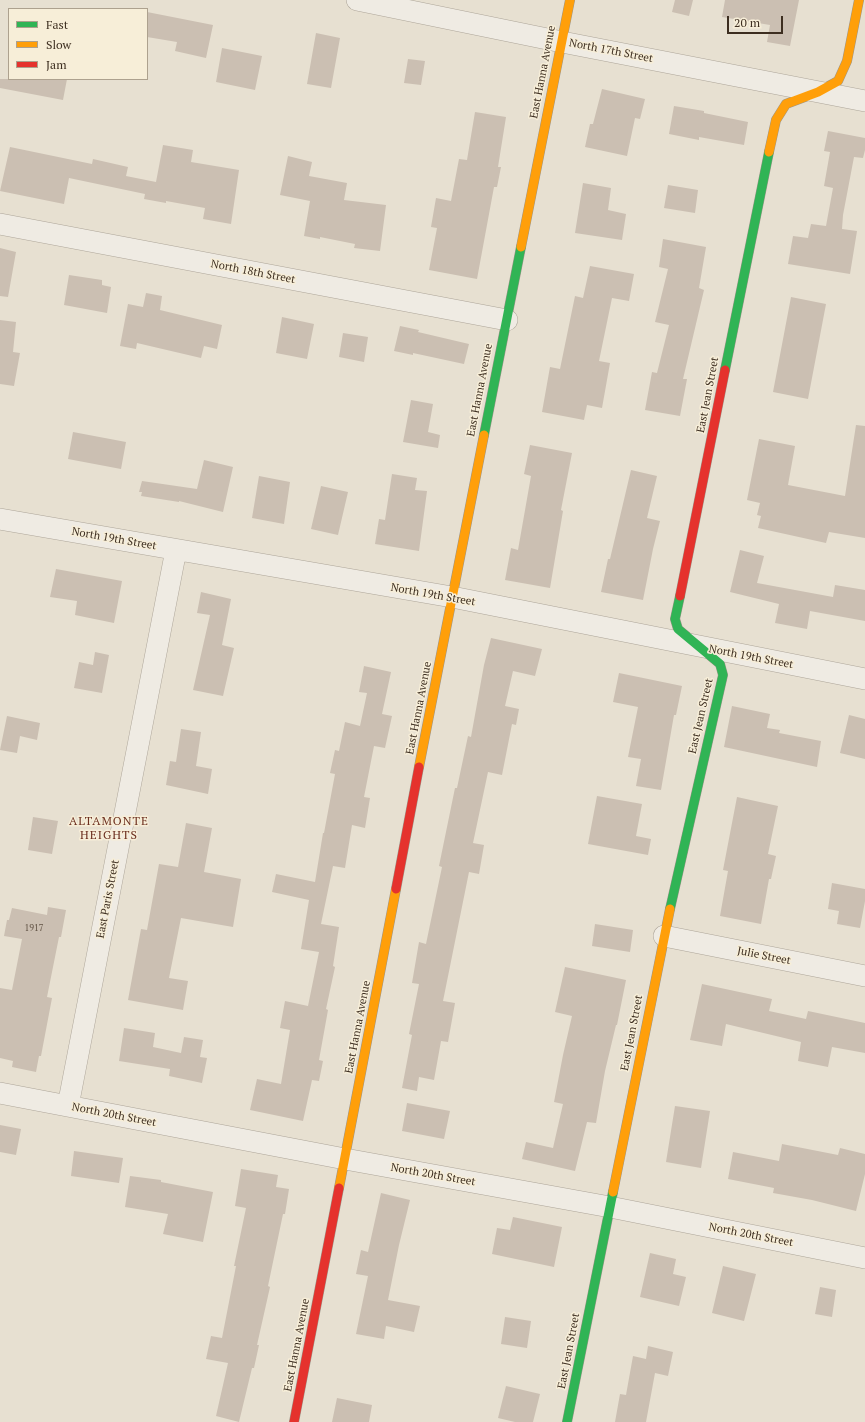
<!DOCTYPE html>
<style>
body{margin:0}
#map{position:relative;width:865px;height:1422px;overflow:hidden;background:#e7e0d1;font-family:"PT Serif",serif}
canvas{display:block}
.legend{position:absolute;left:8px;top:8px;width:140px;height:72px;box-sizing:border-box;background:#f7eed8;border:1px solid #ada18e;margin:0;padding:5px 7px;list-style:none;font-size:12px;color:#3d2e20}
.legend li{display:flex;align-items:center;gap:8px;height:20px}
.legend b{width:20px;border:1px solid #ada18e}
.scale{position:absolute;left:727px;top:16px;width:56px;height:18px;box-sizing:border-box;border:2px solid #3d2e20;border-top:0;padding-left:5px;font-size:12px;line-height:14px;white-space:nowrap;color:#3d2e20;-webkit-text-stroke:3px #f7eed8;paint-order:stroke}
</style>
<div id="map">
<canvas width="865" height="1422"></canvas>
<ul class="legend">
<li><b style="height:5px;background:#30b455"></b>Fast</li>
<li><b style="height:5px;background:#ff9f0a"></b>Slow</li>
<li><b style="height:5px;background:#e5322d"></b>Jam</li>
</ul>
<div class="scale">20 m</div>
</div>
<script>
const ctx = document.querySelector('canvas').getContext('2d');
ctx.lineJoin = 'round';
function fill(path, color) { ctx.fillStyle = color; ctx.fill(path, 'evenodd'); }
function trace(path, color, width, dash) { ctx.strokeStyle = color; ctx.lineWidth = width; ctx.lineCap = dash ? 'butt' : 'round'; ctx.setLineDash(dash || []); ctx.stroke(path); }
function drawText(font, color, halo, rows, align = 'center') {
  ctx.font = font + ' "PT Serif",serif'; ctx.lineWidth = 3; ctx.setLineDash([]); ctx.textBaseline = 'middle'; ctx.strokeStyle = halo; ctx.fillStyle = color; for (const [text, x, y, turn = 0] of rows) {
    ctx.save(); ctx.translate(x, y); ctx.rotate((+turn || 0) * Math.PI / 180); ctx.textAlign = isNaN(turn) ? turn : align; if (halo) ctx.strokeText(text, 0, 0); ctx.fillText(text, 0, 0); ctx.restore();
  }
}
const building = new Path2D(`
 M675 0H693L689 16 672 12Z
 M725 0H799L790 46 767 42 770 25 722 17Z
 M147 12 213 25 206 58 175 51 177 42 147 37Z
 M316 33 340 38 331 88 307 84Z
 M222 48 262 56 255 90 216 82Z
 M408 59 425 61 421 85 404 83Z
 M0 79H67L63 100 0 88Z
 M602 89 645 99 640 119 635 118 627 156 585 147 590 124H593Z
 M674 106 704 111V113L748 122 744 145 699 137V140L669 134Z
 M475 112 506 117 498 167H501L497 187H494L477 279 429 270 437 228 431 227 436 198 451 201 459 159 467 160Z
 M828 131 865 138V150L863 158 854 157 843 215 842 229 857 231 850 274 788 264 793 236 808 238 811 224 826 226 833 188 824 186 830 152 824 151Z
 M163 145 193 150 191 162 239 170 231 224 203 219 205 208 166 201V203L144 199 145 194 69 178 64 204 0 191 10 147 92 164 93 159 128 167 126 176 156 182Z
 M288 156 312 162 309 176 347 183 344 200 386 205 380 251 354 248 355 244 320 237V239L304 236 310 201 280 195Z
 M583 183 611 188 608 210 626 214 622 240 575 233Z
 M668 185 698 190 695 213 664 208Z
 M663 239 706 247 699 288 704 290 683 379H687L680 416 645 410 652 372 657 373 669 325 655 322 668 269 659 267Z
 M0 248 16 252 8 297 0 296Z
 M590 266 634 274 629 301 612 298 599 361 610 363 602 408 587 405 584 420 542 412 550 367 560 369 575 296 583 298Z
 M69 275 102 280V285L111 287 107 313 64 305Z
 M146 293 162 296 160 310 222 325 217 349 204 346 201 358 137 343 136 349 120 346 128 304 143 307Z
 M791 297 826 304 808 399 773 392Z
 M282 317 314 324 307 359 276 353Z
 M0 320 16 322 13 352 20 353 14 386 0 384Z
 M400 326 419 330 418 332 469 344 464 364 413 353V355L394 351Z
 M343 333 368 337 364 362 339 357Z
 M411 400 433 404 428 432 440 435 438 448 403 442Z
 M856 425 865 426V538L829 532 826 543 758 528 761 516 757 515 760 503 747 500 759 439 795 446 788 485 845 496Z
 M73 432 126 442 121 469 68 459Z
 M530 445 572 453 561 510 563 511 550 588 505 580 511 548 518 550 531 476 524 474Z
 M204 460 233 467 223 512 179 501V502L141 496 142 492H139L142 481 197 489Z
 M631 470 657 476 647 518 660 521 653 549 643 600 601 592 608 559H610Z
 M392 474 417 478 415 490 427 491 419 551 375 544 379 519 385 520Z
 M259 476 290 482 284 524 252 518Z
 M321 486 348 492 338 535 311 529Z
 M740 550 764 556 757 583 833 597 835 585 865 590V621L810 611 807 629 775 623 779 604 730 592Z
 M56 569 122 581 114 623 75 615 77 601 50 597Z
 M201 592 231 599 222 645 234 648 223 696 193 690 210 615 197 613Z
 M491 638 542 649 535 676 513 671 505 706 519 709 516 725 512 724 502 775 488 772 473 843 484 845 479 874 469 872 443 1001 455 1003 448 1042 441 1041 434 1080 419 1077 417 1091 402 1088 412 1035 409 1034 419 984 412 983 419 942 426 944 442 867 439 866 455 788H457L468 736 471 737 484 665Z
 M95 652 109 655 102 693 74 688 79 662 93 665Z
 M364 666 391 672 382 714 392 716 385 748 374 746 364 797 370 798 365 828 352 825 345 868 333 866 321 924 339 927 333 966 335 967 326 1009 328 1010 319 1060 323 1061 319 1081 312 1080 303 1121 250 1110 257 1079 281 1084 290 1030 280 1028 285 1001 308 1006 319 952 301 949 309 900 272 892 276 874 315 882 323 833H324L335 774 330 773 335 750 339 751 345 722 360 726 367 693 359 692Z
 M619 673 682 686 676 715H674L661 790 636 786 641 759 628 757 638 707 613 702Z
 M732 706 770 714 767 728 780 730 779 733 821 741 817 767 724 747Z
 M849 715 865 719V759L840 753Z
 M7 716 40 723 37 740 20 736 17 753 0 750Z
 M181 729 201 732 196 766 212 769 208 794 166 785 170 761 176 762Z
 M597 796 642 804 636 836 651 839 648 855 588 844Z
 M737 797 778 806 768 854 776 856 771 879H769L761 924 720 916 728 871 723 870Z
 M33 817 58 821 52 854 28 850Z
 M186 823 212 828 204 872 241 879 233 927 181 918 169 978 188 981 183 1010 128 1000 141 929 147 930 159 864 178 867Z
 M832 883 865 889V901L860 928 837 924 839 911 828 909Z
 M48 907 66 910 61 937H59L47 997 52 998 41 1056H39L36 1072 12 1067 13 1061 0 1058V988L12 990 22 939 4 936 7 920H9L12 908 47 915Z
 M595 924 633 930 630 952 592 946Z
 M565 967 626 980 617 1025H616L605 1071 596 1123 587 1122 575 1171 522 1159 526 1142 553 1148 563 1104 554 1102 563 1055 572 1016 555 1012Z
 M702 984 772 999 769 1011 806 1019 808 1011 865 1023V1053L832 1047 828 1067 798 1061 801 1042 726 1024 722 1046 690 1040Z
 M124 1028 155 1033 153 1047 181 1053 184 1037 203 1040 200 1057 207 1058 202 1083 169 1076 170 1069 119 1061Z
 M407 1103 450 1111 444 1139 402 1131Z
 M675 1106 710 1111 701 1168 666 1162Z
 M0 1125 21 1129 16 1155 0 1152Z
 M782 1144 838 1155 840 1148 865 1154V1174L856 1211 812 1200 773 1193 774 1188 728 1179 733 1152 779 1161Z
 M74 1151 123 1158 119 1183 71 1176Z
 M241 1169 278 1175 276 1187 289 1189 285 1214H283L268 1286 270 1287 257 1345H259L254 1368H252L239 1422 216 1416 228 1363 206 1359 211 1336 222 1338 236 1266H234L246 1208 235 1206Z
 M130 1176 161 1180V1182L213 1192 203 1242 163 1234 168 1214 125 1207Z
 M381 1193 410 1200 399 1245 388 1300 420 1306 414 1332 386 1326 384 1339 356 1334 368 1276 356 1274 361 1250 368 1252Z
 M513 1217 562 1227 554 1267 492 1254 497 1228 510 1230Z
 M650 1253 676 1259 673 1274 686 1277 679 1306 640 1297Z
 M723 1266 756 1274 744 1321 712 1313Z
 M820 1287 836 1290 832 1317 815 1314Z
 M505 1317 531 1321 527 1348 501 1344Z
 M648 1346 673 1352 668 1376 655 1373 646 1422H615L620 1394 626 1395 633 1356 646 1359Z
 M506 1386 540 1394 533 1422H515L498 1418Z
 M337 1398 372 1405 369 1422H332Z`);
const street = new Path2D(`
 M357 0 562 42 865 101
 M0 224 507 320
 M0 519 452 597 865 679
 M664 936 865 976
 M0 1093 345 1159 610 1207 865 1258
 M68 1106 176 550`);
const fast = new Path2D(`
 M725 370 769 152
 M484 435 521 247
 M670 909 723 675 720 664 678 629 675 619 680 596
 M567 1422 613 1192`);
const slow = new Path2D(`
 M769 152 776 120 786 104 818 92 838 81 847 61 859 0
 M521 247 570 0
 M419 767 484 435
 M339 1188 396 889
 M613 1192 670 909`);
const jam = new Path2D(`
 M680 596 725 370
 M396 889 419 767
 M294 1422 339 1188`);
const numberNames = [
 ["1917",34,928]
];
const streetNames = [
 ["North 17th Street",611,51,11],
 ["East Hanna Avenue",543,72,-79],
 ["North 18th Street",253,272,11],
 ["East Hanna Avenue",480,390,-79],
 ["East Jean Street",708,395,-79],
 ["North 19th Street",114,539,10],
 ["North 19th Street",433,595,10],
 ["North 19th Street",751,657,11],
 ["East Hanna Avenue",419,708,-79],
 ["East Jean Street",701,716,-77],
 ["East Paris Street",108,899,-79],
 ["Julie Street",764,956,11],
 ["East Hanna Avenue",358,1027,-79],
 ["East Jean Street",632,1033,-79],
 ["North 20th Street",114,1115,11],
 ["North 20th Street",433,1175,10],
 ["North 20th Street",751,1235,11],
 ["East Hanna Avenue",297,1345,-79],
 ["East Jean Street",569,1351,-79]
];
const neighbourhoodNames = [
 ["ALTAMONTE",109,822],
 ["HEIGHTS",109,836]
];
fill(building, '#cbbfb2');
trace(street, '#ada599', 22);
trace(fast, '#9c958a', 10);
trace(slow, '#9c958a', 10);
trace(jam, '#9c958a', 10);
trace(street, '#efebe3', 21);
trace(fast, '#30b455', 9);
trace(slow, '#ff9f0a', 9);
trace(jam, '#e5322d', 9);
drawText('9px', '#605244', null, numberNames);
drawText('11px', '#3d2e20', '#f7eed8', streetNames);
ctx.letterSpacing = '1px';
drawText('12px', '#6b2e1e', '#f7eed8', neighbourhoodNames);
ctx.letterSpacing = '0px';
</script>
